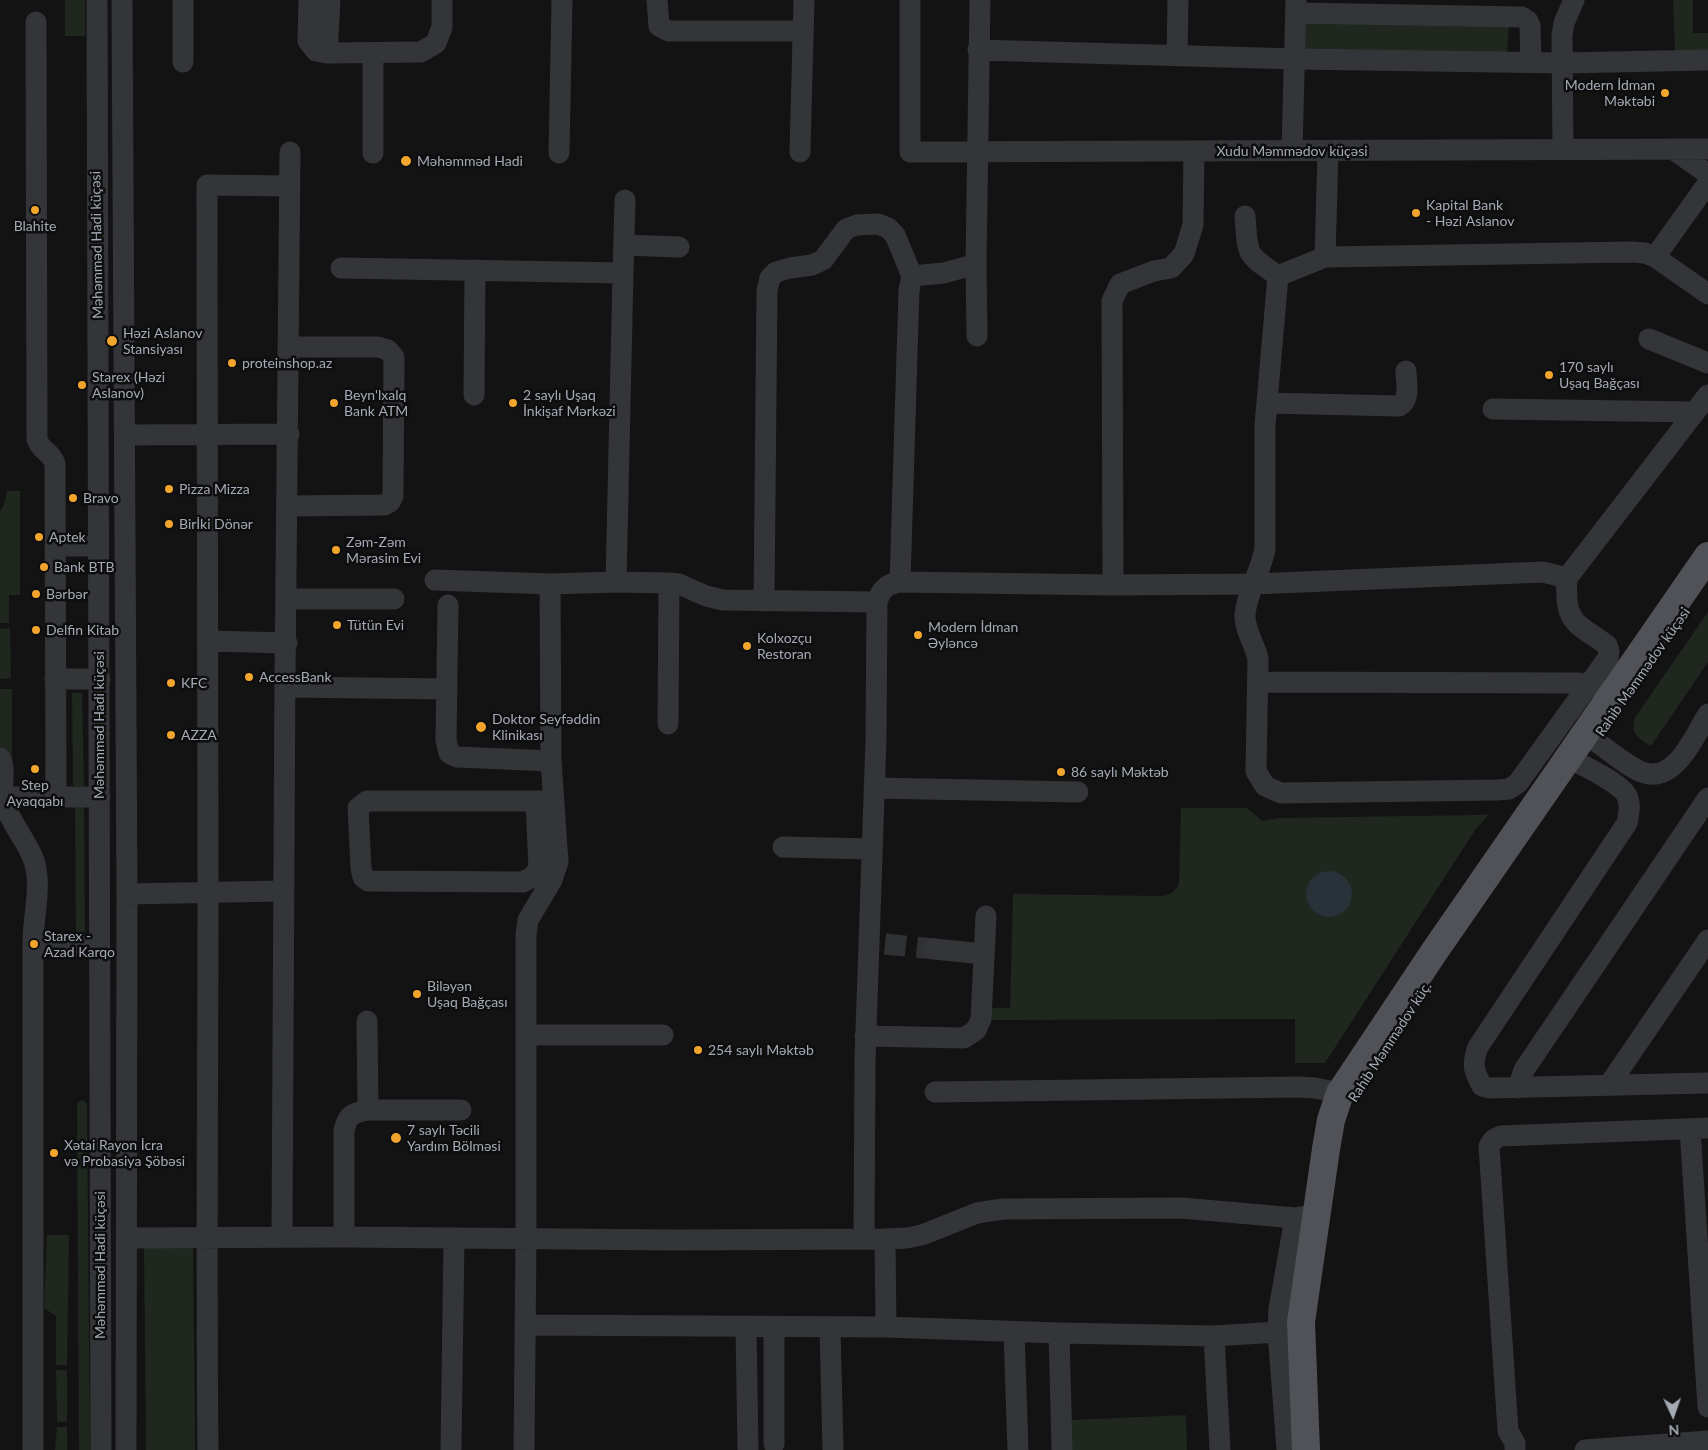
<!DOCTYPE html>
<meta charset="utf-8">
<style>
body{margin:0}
#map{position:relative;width:1708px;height:1450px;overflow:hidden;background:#131314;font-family:Lato,sans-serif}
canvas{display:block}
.north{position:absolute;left:1648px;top:1390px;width:50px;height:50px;-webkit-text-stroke:4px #0e0e0f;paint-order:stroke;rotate:177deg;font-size:14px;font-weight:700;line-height:20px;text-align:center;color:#a4aab5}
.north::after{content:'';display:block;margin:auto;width:18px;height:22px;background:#a4aab5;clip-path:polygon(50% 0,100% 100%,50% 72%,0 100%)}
</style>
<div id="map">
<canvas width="1708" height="1450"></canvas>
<div class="north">N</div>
</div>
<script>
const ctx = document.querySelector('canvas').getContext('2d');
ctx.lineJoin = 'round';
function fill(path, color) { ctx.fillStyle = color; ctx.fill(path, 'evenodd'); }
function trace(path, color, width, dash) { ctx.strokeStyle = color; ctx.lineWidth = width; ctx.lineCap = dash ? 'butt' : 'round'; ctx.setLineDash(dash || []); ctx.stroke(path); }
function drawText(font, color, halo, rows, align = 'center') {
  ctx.font = font + ' Lato,sans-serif'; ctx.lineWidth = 5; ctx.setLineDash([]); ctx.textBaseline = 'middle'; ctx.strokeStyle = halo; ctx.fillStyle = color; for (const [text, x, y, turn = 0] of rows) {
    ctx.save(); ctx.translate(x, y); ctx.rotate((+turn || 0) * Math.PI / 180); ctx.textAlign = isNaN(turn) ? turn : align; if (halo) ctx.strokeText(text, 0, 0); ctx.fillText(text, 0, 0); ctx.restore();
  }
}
const green = new Path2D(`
 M65 0H85V36H65Z
 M1673 0H1693V33H1708V54L1675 55Z
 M1305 15 1509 19 1507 59 1302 56Z
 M7 491H20V595H9V623H0V511L4 505Z
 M1708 612V662L1651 746C1638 739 1629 732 1636 716Z
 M10 628 11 678 0 679V629Z
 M0 689H12V785L0 752Z
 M72 693H82L84 786H73Z
 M75 807H84L85 935H76Z
 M1181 808H1247L1262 821 1278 818 1479 815 1489 814 1475 830 1325 1063H1295V1019L983 1020 986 1008H1010L1013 894 1162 896C1171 895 1176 891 1179 883Z
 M82 1100 87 1103 90 1450H79L77 1103Z
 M47 1235H69L67 1365H56V1316L44 1308Z
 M193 1245 195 1450H146L144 1246Z
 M56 1370H67V1422H57Z
 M1186 1415 1187 1450H1072L1071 1420Z
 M57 1427H67V1450H55Z`);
const water = new Path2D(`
 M1306 894a23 23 0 1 1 46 0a23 23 0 1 1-46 0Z`);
const minorTunnel = new Path2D(`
 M885 944 934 949`);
const minor = new Path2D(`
 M97 0 101 1450
 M122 0 127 894 126 1450
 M309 0 308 41 316 51 327 53 421 52 436 43 442 27V0
 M657 0 659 26 669 31H803
 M910 0V152L1708 149
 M1296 13 1522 17 1528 21 1530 26 1531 62
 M36 22 37 439C40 451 52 452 55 464L56 797
 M978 50 1296 59 1562 63 1708 60
 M327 53 330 0
 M1177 56 1178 0
 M183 62V0
 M1292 150 1296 0
 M1563 150 1562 35 1564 23 1574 0
 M1674 150 1708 174
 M800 152 804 0
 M373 153V53
 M559 153 562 0
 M1245 216C1248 256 1245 253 1278 276
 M624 245 679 247
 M1325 257 1328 152
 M1655 257 1708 183
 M976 264 977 336
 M341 268 623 273 616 582
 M623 273 625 200
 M1708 294 1655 257 1645 253 1631 252 1325 257 1278 276 1265 425V549C1261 571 1247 592 1245 614 1244 630 1255 644 1258 659L1256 771 1265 786 1281 793 1498 790 1509 789 1518 783 1608 658 1609 651 1607 645C1574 622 1564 622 1567 578L1708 395
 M1649 339 1708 363
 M474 395 475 270
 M1267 403 1399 406C1411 400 1406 382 1406 371
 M1493 409 1694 412
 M125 435 289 434
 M287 506 384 505 390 502 393 496 394 357 388 350 378 347H289
 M55 546H98
 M435 580 550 584 616 582 669 583 679 584 706 596 723 600 877 602
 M900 582 909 290 912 276 944 273 976 264 980 0
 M1113 585 1112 301 1120 284 1154 271 1171 268 1184 254 1193 225 1194 151
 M287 599H394
 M764 601 767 290 770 278 776 272 790 268 812 265 823 260 846 229 857 225 878 224 888 228 895 235 912 276
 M448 605 446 740 449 753 457 757 551 761
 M208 641 287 643
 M55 679H100
 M1258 682 1580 683 1600 689
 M285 687 447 689
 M668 724 669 583
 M1595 741C1609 750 1630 769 1645 773 1676 782 1695 735 1708 714
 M0 758C7 770 0 787 3 800 9 821 25 838 33 858 43 883 33 916 33 942V1450
 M1578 763C1589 768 1622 785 1627 796 1631 804 1629 814 1627 823L1478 1047C1472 1064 1473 1070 1482 1086L1489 1088 1708 1083
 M874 788 1078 792
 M0 797H100
 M536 801 539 869 532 877 523 882 368 881 363 877 361 868 358 808 367 801H553
 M783 847 872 849
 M127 894 282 891
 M33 942 100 948
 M934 949 984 954
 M367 1021 368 1110
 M526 1035H663
 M865 1036 964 1038 976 1030 981 1019 986 916
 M1609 1085 1708 940
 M1518 1088 1524 1070 1708 798
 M935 1092 1298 1087 1315 1088 1340 1093
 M1690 1129 1708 1407
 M282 1237C282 875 287 514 290 152
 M344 1237V1130C348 1114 353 1113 368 1110H461
 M127 1238 344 1237 675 1240 885 1239 907 1238 922 1235 977 1213 1003 1209 1182 1208 1295 1218 1316 1214
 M864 1239 865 1060 876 739 877 602C881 589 887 584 900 582L1113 585 1254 584 1543 572 1567 578
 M885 1239 886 1327
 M525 1325 886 1327 1059 1333 1214 1336 1278 1332 1279 1309 1295 1218
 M746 1327 748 1450
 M774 1327V1444
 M830 1327 833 1450
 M1014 1332 1018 1450
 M1278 1332 1287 1450
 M1059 1333 1062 1450
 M1214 1336 1220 1450
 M208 1450C206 1263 208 1077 208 891 209 655 206 420 207 185L290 186
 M451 1450 454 1238
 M524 1450 526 1238V935L528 920 552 880 558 862 551 761 550 584
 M1515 1450V1443L1508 1431 1489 1146 1493 1140 1501 1136 1708 1128
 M1585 1450 1708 1441`);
const major = new Path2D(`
 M1306 1450 1301 1322 1326 1149 1331 1120 1340 1093 1434 952 1708 556`);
const markers = [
 [1665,93,5,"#f2a52d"],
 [406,161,6,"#f2a52d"],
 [35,210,5,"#f2a52d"],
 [1416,213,5,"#f2a52d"],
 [112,341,6,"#f2a52d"],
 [232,363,5,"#f2a52d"],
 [1549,375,5,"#f2a52d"],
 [82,385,5,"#f2a52d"],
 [334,403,5,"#f2a52d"],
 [513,403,5,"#f2a52d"],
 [169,489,5,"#f2a52d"],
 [73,498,5,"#f2a52d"],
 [169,524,5,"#f2a52d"],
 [39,537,5,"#f2a52d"],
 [336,550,5,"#f2a52d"],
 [44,567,5,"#f2a52d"],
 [36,594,5,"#f2a52d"],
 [337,625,5,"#f2a52d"],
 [36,630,5,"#f2a52d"],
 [918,635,5,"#f2a52d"],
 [747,646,5,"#f2a52d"],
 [249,677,5,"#f2a52d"],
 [171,683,5,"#f2a52d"],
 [481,727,6,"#f2a52d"],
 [171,735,5,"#f2a52d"],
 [35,769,5,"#f2a52d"],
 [1061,772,5,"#f2a52d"],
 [34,944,5,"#f2a52d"],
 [417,994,5,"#f2a52d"],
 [698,1050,5,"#f2a52d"],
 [396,1138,6,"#f2a52d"],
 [54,1153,5,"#f2a52d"]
];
const poiNames = [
 ["Modern İdman",1655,85,"right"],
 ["Məktəbi",1655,101,"right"],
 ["Məhəmməd Hadi",417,161],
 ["Kapital Bank",1426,205],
 ["- Həzi Aslanov",1426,221],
 ["Blahite",35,226,"center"],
 ["Həzi Aslanov",123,333],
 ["Stansiyası",123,349],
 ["proteinshop.az",242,363],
 ["170 saylı",1559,367],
 ["Uşaq Bağçası",1559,383],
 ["Starex (Həzi",92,377],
 ["Aslanov)",92,393],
 ["Beyn'lxalq",344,395],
 ["Bank ATM",344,411],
 ["2 saylı Uşaq",523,395],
 ["İnkişaf Mərkəzi",523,411],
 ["Pizza Mizza",179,489],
 ["Bravo",83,498],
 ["Birİki Dönər",179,524],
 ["Aptek",49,537],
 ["Zәm-Zәm",346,542],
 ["Mәrasim Evi",346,558],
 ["Bank BTB",54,567],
 ["Bərbər",46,594],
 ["Tütün Evi",347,625],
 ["Modern İdman",928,627],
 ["Əyləncə",928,643],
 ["Delfin Kitab",46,630],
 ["Kolxozçu",757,638],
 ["Restoran",757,654],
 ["AccessBank",259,677],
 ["KFC",181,683],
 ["Doktor Seyfәddin",492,719],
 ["Klinikası",492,735],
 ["AZZA",181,735],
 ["86 saylı Məktəb",1071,772],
 ["Step",35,785,"center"],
 ["Ayaqqabı",35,801,"center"],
 ["Starex -",44,936],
 ["Azad Karqo",44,952],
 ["Biləyən",427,986],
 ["Uşaq Bağçası",427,1002],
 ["254 saylı Məktəb",708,1050],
 ["7 saylı Təcili",407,1130],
 ["Yardım Bölməsi",407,1146],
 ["Xətai Rayon İcra",64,1145],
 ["və Probasiya Şöbəsi",64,1161]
];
const streetNames = [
 ["Xudu Məmmədov küçəsi",1292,151],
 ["Məhəmməd Hadi küçəsi",97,245,-91],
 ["Rahib Məmmədov küçəsi",1643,672,-55],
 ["Məhəmməd Hadi küçəsi",99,725,-90],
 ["Rahib Məmmədov küç.",1390,1042,-57],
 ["Məhəmməd Hadi küçəsi",100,1265,-90]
];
fill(green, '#1f271f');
fill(water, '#293238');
trace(minorTunnel, '#303134', 21, [21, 11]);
trace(minor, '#343539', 21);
trace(major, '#505258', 28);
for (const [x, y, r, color] of markers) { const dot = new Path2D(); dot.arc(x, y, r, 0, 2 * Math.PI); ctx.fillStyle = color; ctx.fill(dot); trace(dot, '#0e0e0f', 2); }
drawText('14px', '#a4aab5', '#0e0e0f', poiNames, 'left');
drawText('14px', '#a4aab5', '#0e0e0f', streetNames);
</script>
